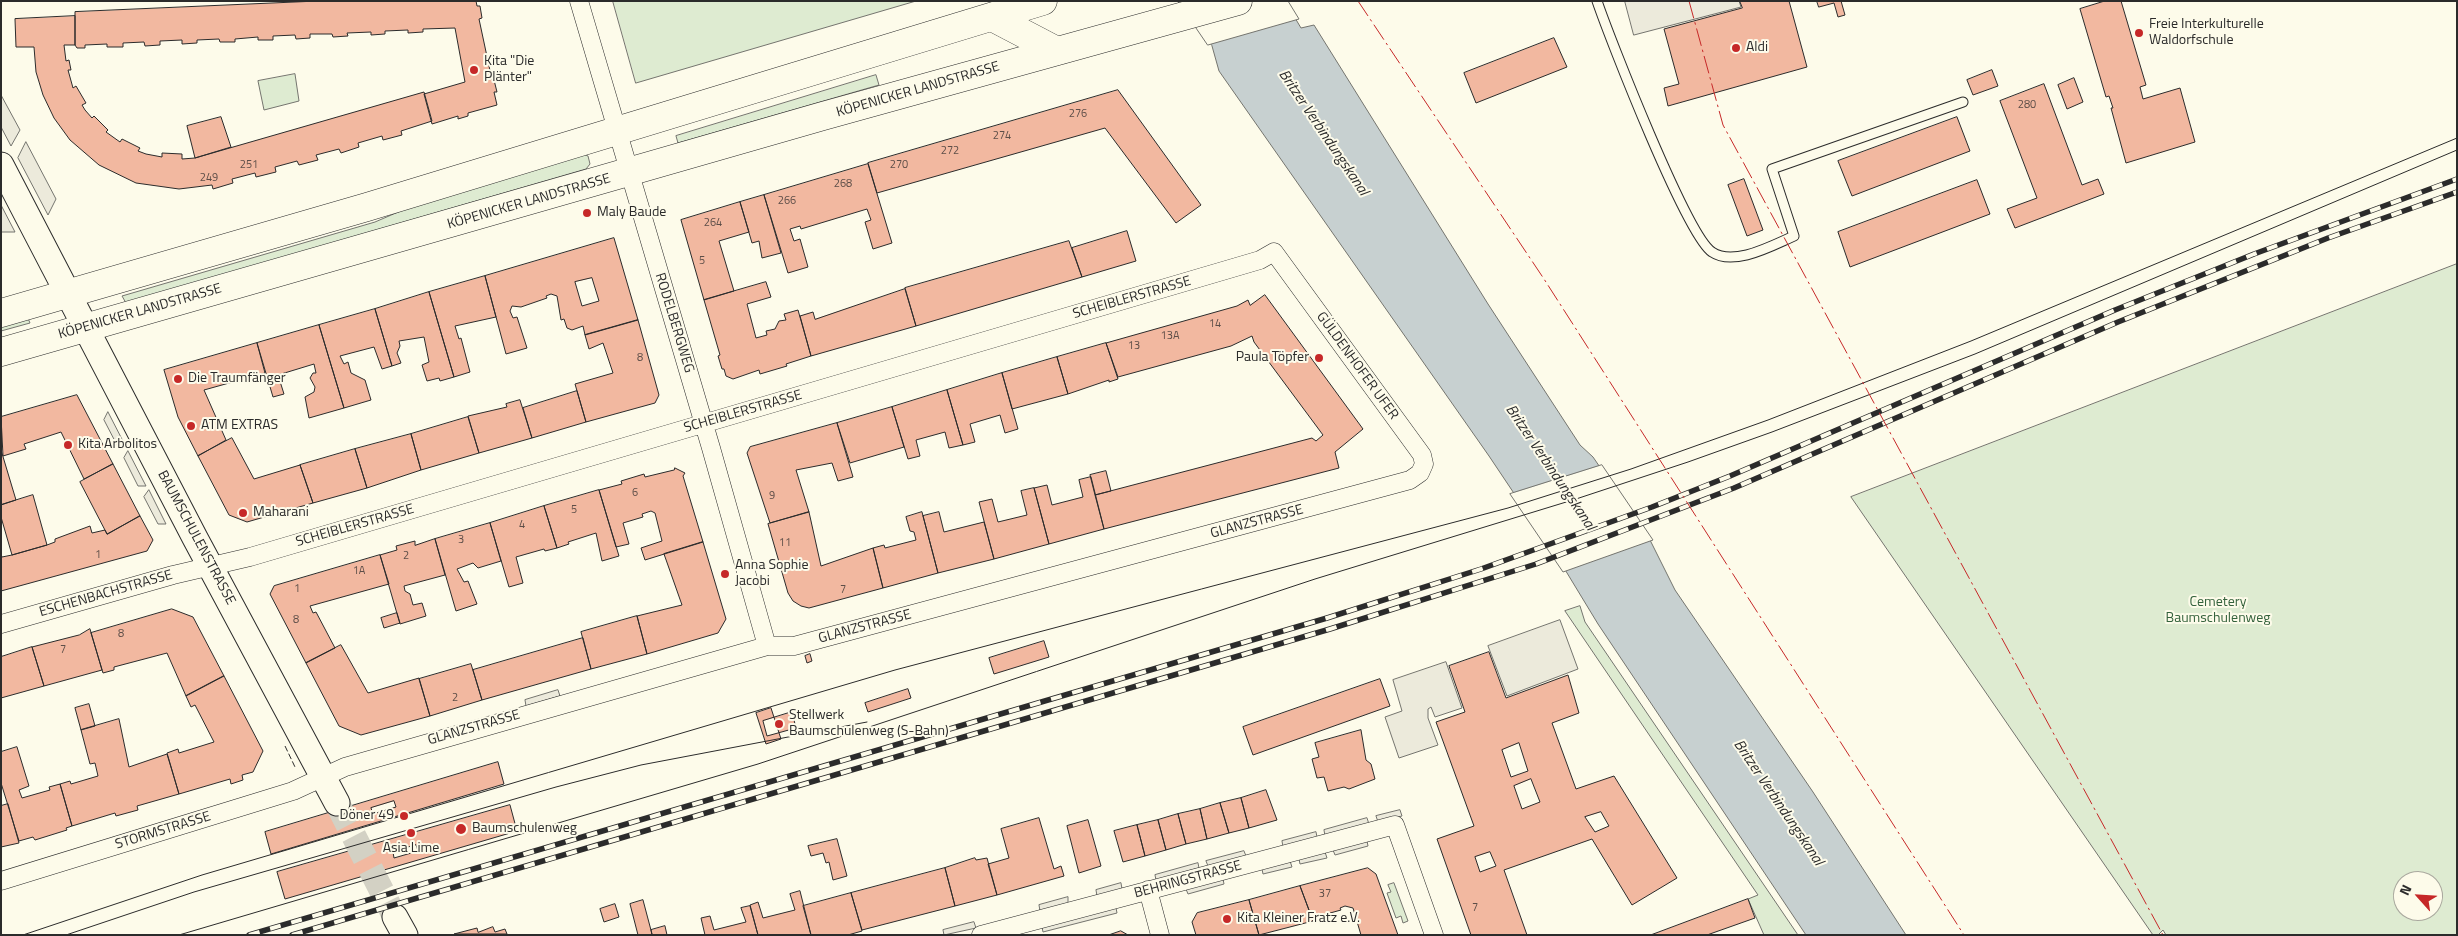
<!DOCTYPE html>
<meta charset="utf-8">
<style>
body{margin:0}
#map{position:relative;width:2458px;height:936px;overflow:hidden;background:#fdfbea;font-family:"Titillium Web",sans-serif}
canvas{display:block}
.frame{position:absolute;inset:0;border:2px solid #2b2b2b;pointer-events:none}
.north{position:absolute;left:2393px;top:871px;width:50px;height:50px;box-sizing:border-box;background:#fdfbea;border:1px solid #a9a89e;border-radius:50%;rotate:296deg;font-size:14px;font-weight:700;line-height:20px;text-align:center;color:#2b2b2b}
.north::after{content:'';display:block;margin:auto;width:18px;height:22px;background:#c62828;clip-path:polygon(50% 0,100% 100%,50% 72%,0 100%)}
</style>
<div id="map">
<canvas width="2458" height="936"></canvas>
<div class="frame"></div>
<div class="north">N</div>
</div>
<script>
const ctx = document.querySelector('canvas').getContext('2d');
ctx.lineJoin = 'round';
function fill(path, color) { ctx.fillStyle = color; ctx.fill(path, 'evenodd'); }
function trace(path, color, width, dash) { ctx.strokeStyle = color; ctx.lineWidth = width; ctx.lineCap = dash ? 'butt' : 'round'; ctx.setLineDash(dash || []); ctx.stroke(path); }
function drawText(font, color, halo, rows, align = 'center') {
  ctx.font = font + ' "Titillium Web",sans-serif'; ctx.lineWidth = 4; ctx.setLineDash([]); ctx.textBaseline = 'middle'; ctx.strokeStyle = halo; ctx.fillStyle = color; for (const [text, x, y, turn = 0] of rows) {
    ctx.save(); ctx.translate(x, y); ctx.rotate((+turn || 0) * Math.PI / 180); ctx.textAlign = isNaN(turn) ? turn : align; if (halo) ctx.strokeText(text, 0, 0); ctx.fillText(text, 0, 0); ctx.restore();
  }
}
const green = new Path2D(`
 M613 1H916L636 83Z
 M295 74 299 101 264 110 258 81Z
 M876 75 879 85 678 143 676 136Z
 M582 153 588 156 590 164 586 169 126 303 122 296 375 222 426 200Z
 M2457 264V935H2166L2163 930 2158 935H2153L1851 497ZM2403 881H2433V911H2403Z
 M27 316 30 323 1 331V324Z
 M1580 606 1585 622 1798 935H1764L1748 899 1758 895 1565 611Z
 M1394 883 1408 921 1403 923 1401 916 1396 918 1387 893 1391 892 1388 885Z`);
const parking = new Path2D(`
 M1625 1H1739L1741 7 1634 35Z
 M1 95 20 130 11 146 1 127Z
 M26 142 56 199 48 215 18 158Z
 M1 205 15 232H1Z
 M108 412 126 447H118L104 420Z
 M128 451 146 486H138L124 458Z
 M149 490 166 524H158L144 497Z
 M1560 620 1578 669 1507 696 1488 646Z
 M1446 662 1462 708 1435 717 1431 707 1428 709V718L1438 745 1399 758 1385 717 1402 711 1393 680Z
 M558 690 560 696 526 706 525 700Z
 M1400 810 1402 816 1378 822 1376 816Z
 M1367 818 1369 824 1325 836 1324 830Z
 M1316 832 1317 837 1283 847 1282 841Z
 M1367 841 1368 846 1335 855 1333 850Z
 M1244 851 1246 856 1208 866 1206 861Z
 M1325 852 1327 858 1300 864 1299 859Z
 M1290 861 1292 867 1263 874 1262 869Z
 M1198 863 1199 868 1156 880 1155 875Z
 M1223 879 1224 884 1188 894 1186 889Z
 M1121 883 1122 889 1097 896 1096 890Z
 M1068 897V903L1040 911 1039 905Z
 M1116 908 1117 913 1043 932 1042 927Z
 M974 922 976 928 944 935 943 930Z`);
const water = new Path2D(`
 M1181 1H1285L1301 28 1314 25 1488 304 1580 445 1593 457 1650 540 1675 590 1813 792 1906 935H1806L1598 624 1564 568 1489 456 1219 71 1212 46Z`);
const pier = new Path2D(`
 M1178 1H1288L1299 19 1208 45Z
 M1602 465 1653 540 1563 572 1510 494Z`);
const building = new Path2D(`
 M318 1H476L477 6H480L482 18 479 19 492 80H494L497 92H494L497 105 468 113V116L458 119V116L432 124 424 94 465 82 455 28 423 29V32L408 33V30L385 31V34L371 35V32L347 33 348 36 333 37 332 34H310V38L296 39 295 35 273 36V40H258V37L235 39V42H220L219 39 197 40V43L182 44V40L160 41V45L145 46 144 42 123 43V47H107V44L85 45V48H77L75 45V12Z
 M1740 1H1789L1807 67 1668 106 1664 88 1679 84 1664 29 1742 8Z
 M1817 1H1841L1845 15 1838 17 1834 3 1819 7Z
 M2105 1H2121L2146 85 2140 87 2143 99 2180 88 2195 142 2126 163 2111 108H2113L2109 96 2106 97 2080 9Z
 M75 16V45H64L66 61 69 60 71 70H68L73 88 76 86 86 103 82 105 85 110 92 118 94 116 108 130 106 132 120 142 122 139 140 148 138 151 146 154 162 157V153L182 154V159L195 158 424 92 432 121 401 131 402 135 383 140 382 136 358 143 359 147 341 153 339 149 316 155 318 160 299 165 297 161 275 167 276 172 256 177 255 173 232 179 233 183 213 189 212 185 179 189 136 183 99 165 70 140 54 118 43 95 36 72 34 47H16L15 19Z
 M1554 38 1567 67 1476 103 1464 73Z
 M1992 70 1998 86 1973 95 1967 80Z
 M2074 78 2083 102 2067 109 2058 85Z
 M2044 84 2082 185 2098 179 2104 194 2015 228 2007 209 2037 198 2000 101Z
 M1118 90 1201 205 1176 223 1105 128 877 193 868 163Z
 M221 117 231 147 195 158 187 126Z
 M1957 117 1970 151 1852 196 1838 161Z
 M868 164 892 243 873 249 865 222 871 220 867 209 801 229 800 226 790 229 794 241 800 239 808 267 788 273 764 195Z
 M1744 179 1763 230 1747 236 1728 185Z
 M1977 180 1990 214 1850 267 1838 232Z
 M764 195 781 253 762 258 759 241 752 243 740 202Z
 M740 202 749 232 719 241 734 291 704 300 681 220Z
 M1127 231 1136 261 1082 277 1072 248Z
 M614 238 638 320 585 335 583 326 572 330 567 328 564 319 561 320 557 296 551 294 546 296 547 298 521 307 512 306 510 311 513 318 517 317 527 348 506 354 485 276ZM592 278 599 301 582 306 575 282Z
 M1069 241 1082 277 916 326 905 288Z
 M485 276 496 317 455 326 459 339 461 338 470 372 454 377 429 292Z
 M766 282 771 297 747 304 756 338 767 335 766 331 775 329 779 321 786 320 784 314 798 310 811 356 786 364 787 366 760 374 759 370 733 379 726 376 724 369H722L718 356 720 355 704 300Z
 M905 289 916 326 811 356 800 316 813 312 815 319Z
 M429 292 454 377 440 381 439 378 427 381 422 365 429 362 424 337 399 341 400 346 397 353 401 363 392 366 375 309Z
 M1265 295 1363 429 1335 452 1339 468 1104 529 1095 495 1312 438 1316 441 1323 435 1254 342 1252 336 1231 346 1118 377 1106 343 1237 306 1248 300 1250 305Z
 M375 309 392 366 382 369 374 347 340 356 344 364 348 362 351 373 365 380 371 400 344 408 319 325Z
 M638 320 659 395 655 403 586 422 575 384 613 373 603 343 589 349 585 335Z
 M319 325 344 408 309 418 305 397 314 392 315 387 310 378 313 373H316L314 364 278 375 284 394 273 397 257 343Z
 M257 343 265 373 204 390 226 440 198 456 178 417 164 370Z
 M1106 343 1118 379 1109 382V380L1068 394 1057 357Z
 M1057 357 1068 394 1012 409 1002 373Z
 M1002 373 1018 429 1005 433 1000 415 970 424 975 442 963 445 947 390Z
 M947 390 963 445 949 448 945 432 916 440 920 456 908 459 892 407Z
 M577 391 586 422 532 438 523 408Z
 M77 395 113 464 84 479 61 432 24 444 26 449 3 456 1 417Z
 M520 400 532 438 479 453 468 416 507 407 506 404Z
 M892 407 904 447 850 463 837 423Z
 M468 417 479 453 421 470 411 434Z
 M837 423 853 477 838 481 832 463 796 470 809 512 770 523 747 453 750 447Z
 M411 434 421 470 367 488 355 449Z
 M232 438 254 479 300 465 313 503 247 522 229 515 198 456Z
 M355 449 367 488 313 503 300 465Z
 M1 450 16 500 1 505Z
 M113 464 140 516 107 534 80 482Z
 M675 468 685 473 683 476 703 542 645 560 641 548 662 541 655 513 651 511 642 514 643 517 623 523 629 544 616 547 599 490 622 484 621 481 644 474 645 477 674 470Z
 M1106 471 1111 491 1095 495 1090 475Z
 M1091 477 1104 529 1049 544 1034 488 1047 485 1052 505 1083 497 1079 480Z
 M1034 488 1049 544 994 559 979 502 992 499 998 522 1027 515 1021 491Z
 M599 490 619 556 602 561 596 533 568 542 569 544 557 548 544 506Z
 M33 495 47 545 12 555 1 517V505Z
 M544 506 557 548 545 551 544 549 516 557 523 583 509 587 490 523Z
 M809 512 821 566 873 548 883 588 809 608 801 606 793 601 788 593 768 524Z
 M922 512 938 573 883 588 873 548 884 545 885 548 916 540 914 532 910 531 906 517Z
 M939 512 944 532 984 522 994 559 938 573 923 516Z
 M140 516 153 540 147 551 1 591V555L2 557 12 555 47 545 55 542V539L90 526 92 533 105 530 107 534Z
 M490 523 501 561 478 568 473 563 457 569 464 582 468 581 477 604 456 611 435 539Z
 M435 539 445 575 404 586 405 591 410 594 413 605 422 603 426 616 400 624 380 555 397 550 396 546 415 541V545Z
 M703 542 726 619 718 633 647 654 637 616 682 605 664 554Z
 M380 555 389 584 310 606 313 613 316 612 335 648 306 663 270 594 274 586Z
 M172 609 193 617 224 676 186 696 167 653 114 667V670L103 673 91 633Z
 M397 613 400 623 384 628 381 618Z
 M637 616 647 654 591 669 581 632Z
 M90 629 102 670 44 686 32 647 79 635Z
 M583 638 591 669 482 700 473 670Z
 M1044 641 1049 657 994 674 989 658Z
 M341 645 368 693 419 678 430 716 361 735 339 726 306 663Z
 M32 647 44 686 1 698V657Z
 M1489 652 1506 698 1568 675 1579 713 1552 723 1576 789 1614 776 1677 878 1632 905 1592 839 1504 870 1527 935H1471L1437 839 1474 826 1436 722 1465 712 1449 666ZM1519 743 1528 771 1511 777 1502 750ZM1531 779 1540 802 1522 809 1514 786ZM1601 812 1609 826 1595 832 1585 817ZM1490 852 1496 866 1480 872 1475 857Z
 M810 654 812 661 807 663 805 656Z
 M471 664 482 700 430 716 419 679Z
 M224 676 263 751 253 772 242 775 243 780 231 784 230 779 179 794 167 753 178 749 179 753 214 742 195 705 191 707 186 696Z
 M1380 679 1390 706 1253 755 1243 727Z
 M908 689 911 698 868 712 865 703Z
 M89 704 95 726 81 730 75 708Z
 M771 708 781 739 766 744 756 713Z
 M792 712 796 728 767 736 763 721Z
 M119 719 129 767 167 754 179 794 137 806 138 810 116 816 115 813 72 826 60 784 70 781 71 784 98 776 95 763 90 764 81 730Z
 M1361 730 1366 760 1371 764 1375 779 1349 789 1344 787 1328 791 1324 777 1317 778 1312 759 1319 757 1315 743Z
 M17 747 29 786 19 790 22 798 50 790 49 787 60 784 72 826 66 828 67 830 35 840 33 837 19 841 1 783V752Z
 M498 762 504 784 271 854 265 832Z
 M1266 790 1277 820 1249 828 1241 798Z
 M1241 798 1249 828 1229 833 1220 803Z
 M394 801 396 807 373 814 371 808Z
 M1220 803 1229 833 1207 839 1200 809Z
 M8 804 19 843 1 847V806Z
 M510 805 517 831 285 899 277 872Z
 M1200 809 1207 839 1186 844 1178 814Z
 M1178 814 1186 844 1166 850 1158 820Z
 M1039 818 1054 869 1061 866 1064 876 997 895 988 864 1009 858 1001 829Z
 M1088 820 1101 866 1079 873 1067 826Z
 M1158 820 1166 850 1145 856 1137 825Z
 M1137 825 1145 856 1123 862 1114 831Z
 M837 839 847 876 833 880 829 862 826 863 823 853 811 856 808 846Z
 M416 845 418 851 394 858 393 852Z
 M975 858 976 860 987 858 997 895 955 906 945 868Z
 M945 868 955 906 862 930 851 893Z
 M1368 868 1376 874 1398 935H1361L1353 908 1345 906 1340 908 1341 910 1312 918 1300 886Z
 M1300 886 1313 921 1259 935 1249 900Z
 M800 891 811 935H758L750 905 758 902 763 918 795 910 790 894Z
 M851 893 862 931 848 935H811L803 906Z
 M1748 899 1755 918 1707 935H1651Z
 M643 900 652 934 650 935H638L630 904Z
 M1249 900 1259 935H1196L1192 922 1197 913Z
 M615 904 619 917 604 922 600 909Z
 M750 906 758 935H705L701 918 710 916 714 930 746 922 741 908Z
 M665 926 667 935H652L651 930Z
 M493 927 495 932 505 929 507 934H454L477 928 478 932Z
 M1121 931 1128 935H1109Z`);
const secondaryTunnel = new Path2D(`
 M337 803 395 917`);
const lane = new Path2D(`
 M1597 1C1610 39 1687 236 1712 252 1734 267 1773 245 1794 236L1772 169 1963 102`);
const street = new Path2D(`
 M579 1 711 448 767 646
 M1 624 173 575 250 557 1260 260 1274 252 1422 455 1424 464 1420 473 1410 480 794 646H767L345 767 293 791 1 881
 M1148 890 1160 935
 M981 935 1395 825 1434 935`);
const secondary = new Path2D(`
 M1 165 195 538 337 803
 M395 917 405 935`);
const primary = new Path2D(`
 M992 17 1057 51
 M1 313 367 207 1043 1
 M1 352 823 116 1238 1`);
const tram = new Path2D(`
 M23 935 202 875 895 670 1508 508 1631 469 1768 420 1971 341 2457 138
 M66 935 194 892 556 787 641 765 867 722
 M179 935 758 764 1315 579 1576 499 1688 462 1772 432 1975 354 2457 150`);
const rail = new Path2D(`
 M249 935 1327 618 1481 569 1652 507 1730 476 2115 310 2254 254 2457 179
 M292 935 1330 629 1536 564 1734 488 2118 322 2328 238 2457 192`);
const fence = new Path2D(`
 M285 746 295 767`);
const power = new Path2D(`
 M1358 1 1544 279 1964 935
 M1689 1 1723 125 2163 935`);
const markers = [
 [2139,33,5,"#c62828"],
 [1736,48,5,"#c62828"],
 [474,70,5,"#c62828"],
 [587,213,5,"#c62828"],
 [1319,358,5,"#c62828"],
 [178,379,5,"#c62828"],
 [191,426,5,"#c62828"],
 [68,445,5,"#c62828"],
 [243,513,5,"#c62828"],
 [725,574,5,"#c62828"],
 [779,724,5,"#c62828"],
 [404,816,5,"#c62828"],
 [461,829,6,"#c62828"],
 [411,833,5,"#c62828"],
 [1227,919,5,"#c62828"]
];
const numberNames = [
 ["280",2027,105],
 ["276",1078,114],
 ["274",1002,136],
 ["272",950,151],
 ["251",249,165],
 ["270",899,165],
 ["249",209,178],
 ["268",843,184],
 ["266",787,201],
 ["264",713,223],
 ["5",702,261],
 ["14",1215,324],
 ["13A",1170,336],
 ["13",1134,346],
 ["8",640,358],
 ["6",635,493],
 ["9",772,496],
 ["5",574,510],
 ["4",522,525],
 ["3",461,540],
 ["11",785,543],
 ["1",98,555],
 ["2",406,556],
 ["1A",359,571],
 ["1",297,589],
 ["7",843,590],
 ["8",296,620],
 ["8",121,634],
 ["7",63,650],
 ["2",455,698],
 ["37",1325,894],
 ["7",1475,908]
];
const poiNames = [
 ["Freie Interkulturelle",2149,25],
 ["Waldorfschule",2149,41],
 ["Aldi",1746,48],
 ["Kita \"Die",484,62],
 ["Plänter\"",484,78],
 ["Maly Baude",597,213],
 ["Paula Töpfer",1309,358,"right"],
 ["Die Traumfänger",188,379],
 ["ATM EXTRAS",201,426],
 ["Kita Arbolitos",78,445],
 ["Maharani",253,513],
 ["Anna Sophie",735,566],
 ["Jacobi",735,582],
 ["Stellwerk",789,716],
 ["Baumschulenweg (S-Bahn)",789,732],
 ["Döner 49",394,816,"right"],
 ["Baumschulenweg",472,829],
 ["Asia Lime",411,849,"center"],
 ["Kita Kleiner Fratz e.V.",1237,919]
];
const streetNames = [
 ["KÖPENICKER LANDSTRASSE",918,90,-16],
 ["KÖPENICKER LANDSTRASSE",529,202,-16],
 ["SCHEIBLERSTRASSE",1132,298,-16],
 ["KÖPENICKER LANDSTRASSE",140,312,-16],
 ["RODELBERGWEG",674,323,73],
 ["GÜLDENHOFER UFER",1357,366,54],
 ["SCHEIBLERSTRASSE",743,412,-16],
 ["GLANZSTRASSE",1257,522,-15],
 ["SCHEIBLERSTRASSE",355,526,-16],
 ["BAUMSCHULENSTRASSE",196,538,62],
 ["ESCHENBACHSTRASSE",106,594,-16],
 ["GLANZSTRASSE",865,627,-15],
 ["GLANZSTRASSE",474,728,-16],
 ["STORMSTRASSE",163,831,-17],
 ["BEHRINGSTRASSE",1188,880,-15]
];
const parkNames = [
 ["Cemetery",2218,603],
 ["Baumschulenweg",2218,619]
];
const waterNames = [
 ["Britzer Verbindungskanal",1323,133,56],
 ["Britzer Verbindungskanal",1550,468,56],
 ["Britzer Verbindungskanal",1778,803,56]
];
fill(green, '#deebd1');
trace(green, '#74746e', 1);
fill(parking, '#eceadb');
trace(parking, '#74746e', 1);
fill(water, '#c7d0d0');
trace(water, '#74746e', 1);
fill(pier, '#fdfbea');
trace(pier, '#74746e', 1);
fill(building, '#f2b8a0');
trace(building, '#2b2b2b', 1);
trace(secondaryTunnel, '#d3d1c4', 25, [25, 12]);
trace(lane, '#2b2b2b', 11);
trace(street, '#2b2b2b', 19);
trace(secondary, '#2b2b2b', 27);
trace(primary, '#2b2b2b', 29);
trace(lane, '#fdfbea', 9);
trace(street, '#fdfbea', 18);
trace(secondary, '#fdfbea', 25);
trace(primary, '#fdfbea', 28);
trace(tram, '#2b2b2b', 1);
trace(rail, '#2b2b2b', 5.5);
trace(rail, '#fdfbea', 4, [11]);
trace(fence, '#2b2b2b', 1, [6, 2.5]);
trace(power, '#c62828', 1, [18, 4, 2.5, 4]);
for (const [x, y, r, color] of markers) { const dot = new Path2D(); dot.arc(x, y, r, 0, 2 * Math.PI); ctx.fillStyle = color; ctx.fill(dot); trace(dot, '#fdfbea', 2); }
drawText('11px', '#5d4e48', null, numberNames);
drawText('14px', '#2b2b2b', '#fdfbea', poiNames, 'left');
drawText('14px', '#2b2b2b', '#fdfbea', streetNames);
drawText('14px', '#34623c', '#fdfbea', parkNames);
drawText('italic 15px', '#2b2b2b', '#fdfbea', waterNames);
</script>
